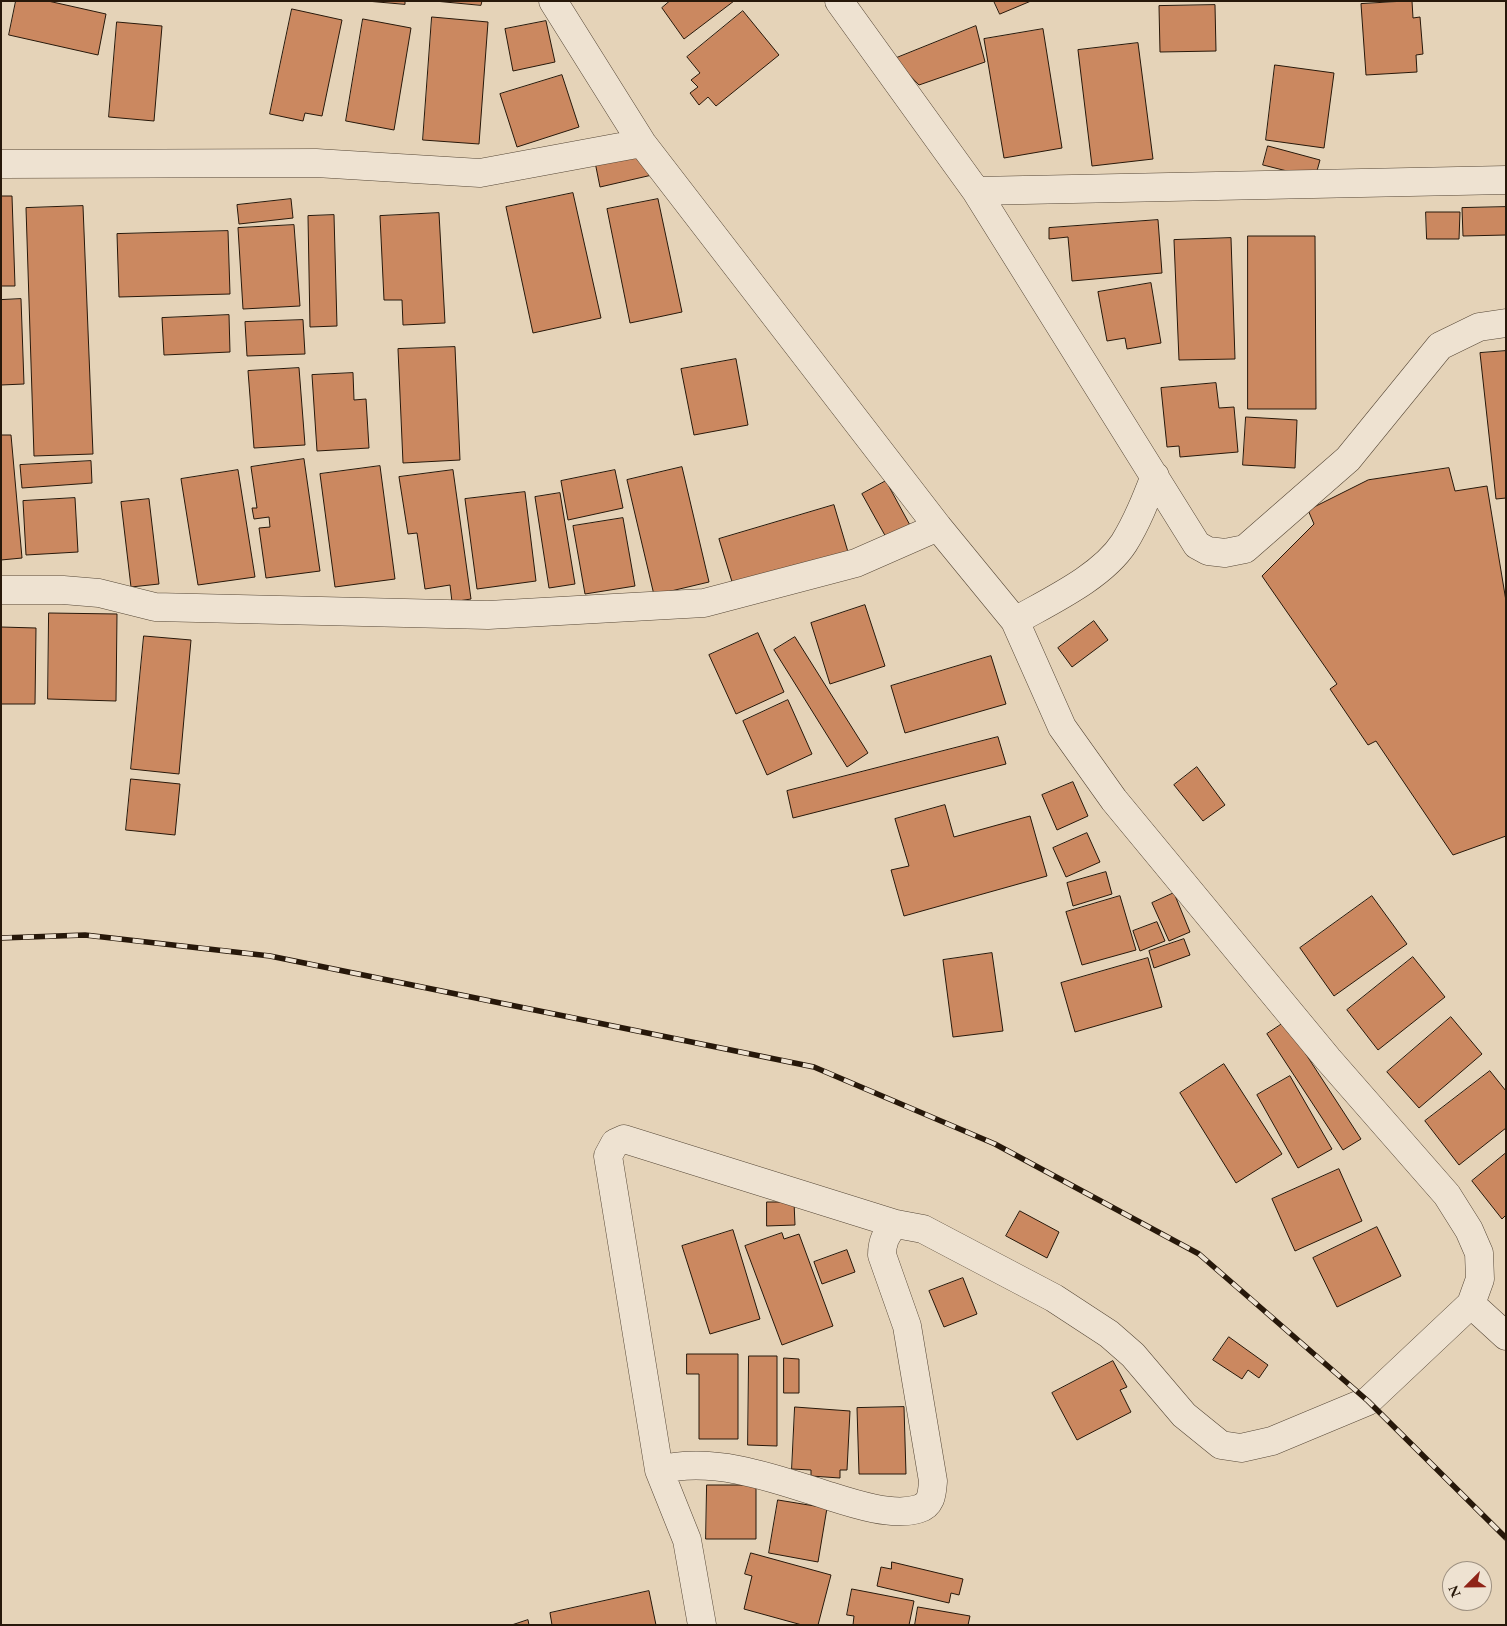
<!DOCTYPE html>
<style>
body{margin:0}
#map{position:relative;width:1507px;height:1626px;overflow:hidden;background:#e5d3b8;font-family:"EB Garamond",serif}
canvas{display:block}
.frame{position:absolute;inset:0;border:2px solid #27180a;pointer-events:none}
.north{position:absolute;left:1442px;top:1561px;width:50px;height:50px;box-sizing:border-box;background:#eee2d1;border:1px solid #9e9181;border-radius:50%;rotate:247deg;font-size:14px;font-weight:700;line-height:20px;text-align:center;color:#27180a}
.north::after{content:'';display:block;margin:auto;width:18px;height:22px;background:#8f2418;clip-path:polygon(50% 0,100% 100%,50% 72%,0 100%)}
</style>
<div id="map">
<canvas width="1507" height="1626"></canvas>
<div class="frame"></div>
<div class="north">N</div>
</div>
<script>
const ctx = document.querySelector('canvas').getContext('2d');
ctx.lineJoin = 'round';
function fill(path, color) { ctx.fillStyle = color; ctx.fill(path, 'evenodd'); }
function trace(path, color, width, dash) { ctx.strokeStyle = color; ctx.lineWidth = width; ctx.lineCap = dash ? 'butt' : 'round'; ctx.setLineDash(dash || []); ctx.stroke(path); }
const building = new Path2D(`
 M16 1H48L106 14 98 55 9 35Z
 M367 1H405V4Z
 M435 1H482L481 5Z
 M670 1H734L684 39 662 8Z
 M994 1H1031L1000 14Z
 M1412 1 1413 18 1420 17 1423 54 1416 55 1417 72 1366 75 1361 4Z
 M1215 5 1216 51 1160 52 1159 6Z
 M292 9 342 20 322 116 305 113 303 121 270 114Z
 M743 11 779 55 716 106 708 97 699 105 690 93 698 87 691 80 700 73 687 57Z
 M432 17 488 22 479 144 423 140Z
 M363 19 411 28 394 130 346 121Z
 M546 21 555 62 513 71 505 29Z
 M117 22 162 26 154 121 109 117Z
 M976 26 985 62 919 85 894 59Z
 M1043 29 1062 148 1004 158 984 39Z
 M1138 43 1153 159 1092 166 1078 50Z
 M1275 65 1334 73 1324 148 1266 140Z
 M562 75 579 127 517 147 500 94Z
 M1268 146 1320 160 1315 178 1263 165Z
 M646 151 652 175 600 187 595 162Z
 M573 193 601 318 533 333 506 207Z
 M1 196H12L15 286H1Z
 M291 199 293 218 239 224 237 205Z
 M658 199 682 312 630 323 607 209Z
 M83 206 93 454 34 456 26 208Z
 M1506 207V235L1463 236 1462 208Z
 M1426 212H1460L1459 239H1427Z
 M439 213 445 323 403 325 402 300H384L380 216Z
 M334 215 337 326 310 327 308 216Z
 M1158 220 1162 273 1072 281 1068 237 1049 239V228Z
 M294 225 300 306 243 309 238 228Z
 M228 231 230 294 119 297 117 234Z
 M1248 236H1315L1316 409H1248Z
 M1231 238 1235 359 1179 360 1174 240Z
 M1151 283 1161 343 1127 349 1125 338 1107 341 1098 292Z
 M21 299 24 384 1 385V300Z
 M229 315 230 352 164 355 162 318Z
 M303 320 305 354 247 356 245 322Z
 M455 347 460 460 403 463 398 349Z
 M1506 351V498L1496 499 1480 353Z
 M736 359 748 425 694 435 681 369Z
 M299 368 305 445 254 448 248 371Z
 M353 373 354 400 366 399 369 448 317 451 312 375Z
 M1216 383 1219 408 1234 407 1238 452 1180 457 1179 446 1167 447 1161 388Z
 M1246 417 1297 420 1295 468 1243 465Z
 M1 435H11L22 558 1 560Z
 M304 459 320 571 266 578 259 528 270 527 269 517 254 519 252 508H257L251 467Z
 M91 461 92 483 22 488 20 465Z
 M380 466 395 579 335 587 320 474Z
 M682 467 709 582 654 595 627 480Z
 M1449 468 1455 491 1487 486 1506 601V836L1453 855 1376 741 1368 745 1330 689 1337 684 1262 576 1314 524 1308 510 1368 480Z
 M238 470 255 577 198 585 181 479Z
 M453 470 471 599 452 602 450 585 425 589 417 533 408 534 399 477Z
 M615 470 623 508 568 520 561 481Z
 M886 481 911 527 887 539 862 494Z
 M525 492 536 581 477 589 465 499Z
 M560 493 575 584 549 588 535 497Z
 M75 498 78 552 26 555 23 501Z
 M149 499 159 584 131 587 121 502Z
 M834 505 848 552 733 585 719 539Z
 M623 518 635 586 585 594 573 526Z
 M865 605 885 666 830 684 811 623Z
 M49 613 117 614 116 701 48 699Z
 M1094 621 1108 640 1072 667 1058 648Z
 M1 627 36 628 35 704H1Z
 M758 633 784 692 736 714 709 655Z
 M144 636 191 640 179 774 131 769Z
 M795 637 868 753 847 767 774 650Z
 M991 656 1006 704 905 733 891 686Z
 M788 700 812 754 767 775 743 721Z
 M998 737 1006 764 793 818 787 791Z
 M1197 767 1225 805 1203 821 1174 785Z
 M131 779 180 784 175 835 126 830Z
 M1073 782 1088 816 1057 830 1042 795Z
 M945 805 954 837 1030 816 1047 876 904 916 891 870 909 866 895 819Z
 M1087 833 1100 862 1066 877 1053 848Z
 M1106 872 1112 894 1073 906 1067 883Z
 M1174 893 1190 932 1169 941 1152 903Z
 M1120 896 1136 950 1082 965 1066 912Z
 M1372 896 1407 944 1334 996 1300 948Z
 M1157 922 1165 941 1140 951 1133 931Z
 M1184 939 1190 955 1154 968 1149 951Z
 M992 953 1003 1031 953 1037 943 960Z
 M1413 957 1445 997 1378 1050 1347 1010Z
 M1148 958 1162 1007 1075 1032 1061 983Z
 M1451 1017 1482 1054 1419 1108 1387 1072Z
 M1285 1022 1361 1139 1343 1150 1267 1034Z
 M1224 1064 1282 1154 1236 1183 1180 1093Z
 M1490 1071 1506 1091V1128L1459 1165 1425 1121Z
 M1290 1076 1332 1149 1298 1168 1257 1095Z
 M1506 1153V1215L1502 1219 1472 1181Z
 M1339 1169 1362 1221 1295 1251 1272 1199Z
 M767 1202H794L795 1225 767 1226Z
 M1020 1211 1059 1232 1047 1258 1006 1236Z
 M1377 1227 1401 1276 1337 1307 1313 1258Z
 M733 1230 760 1319 710 1334 682 1246Z
 M782 1233 784 1239 799 1234 833 1326 782 1345 745 1246Z
 M847 1250 855 1272 822 1284 814 1262Z
 M963 1278 977 1314 944 1327 929 1291Z
 M1229 1337 1268 1365 1259 1378 1248 1370 1242 1379 1213 1360Z
 M687 1354H738V1439H699V1374H687Z
 M749 1356H777V1446L748 1445Z
 M784 1358 799 1359V1393H784Z
 M1113 1361 1127 1387 1120 1390 1131 1412 1077 1440 1052 1393Z
 M795 1407 850 1411 847 1470H840V1478L811 1476V1470L792 1469Z
 M904 1407 906 1474H859L857 1408Z
 M707 1485H756V1539H706Z
 M778 1500 827 1508 818 1562 769 1553Z
 M751 1553 831 1575 818 1625H802L744 1609 752 1576 745 1574Z
 M892 1562 963 1579 959 1595 951 1593 949 1603 877 1586 881 1567 891 1569Z
 M852 1589 914 1601 909 1625H853L854 1616 847 1615Z
 M649 1591 656 1625H552L550 1613Z
 M918 1607 970 1616 968 1625H915Z
 M528 1620 529 1625H512Z`);
const minor = new Path2D(`
 M553 1 642 143 938 527 1015 621 1062 727 1114 800 1328 1059 1447 1195 1469 1230 1479 1253 1480 1279 1471 1304 1368 1401 1272 1441 1241 1448 1221 1445 1184 1415 1133 1355 1109 1334 1054 1298 923 1229 896 1224 624 1139 615 1143 608 1156 659 1470 687 1540 702 1625
 M839 1 976 191 1197 545 1208 551 1225 553 1245 549 1348 459 1440 346 1479 327 1506 323
 M1 164 316 163 480 173 642 143
 M976 191 1506 180
 M1 590H63L99 593 155 607 488 615 704 603 856 563 938 527
 M1015 621C1050 601 1102 577 1124 543 1137 522 1146 499 1155 476
 M1471 1304 1506 1336
 M659 1470C713 1456 774 1478 826 1495 851 1503 892 1517 918 1509 932 1505 932 1493 933 1481L907 1326 882 1255C882 1242 886 1232 896 1224`);
const rail = new Path2D(`
 M1 938 85 935 270 956 814 1067 995 1144 1199 1254 1368 1401 1506 1538`);
fill(building, '#cb8860');
trace(building, '#27180a', 1);
trace(minor, '#564736', 29);
trace(minor, '#eee2d1', 28);
trace(rail, '#27180a', 5.5);
trace(rail, '#eee2d1', 4, [11]);
</script>
